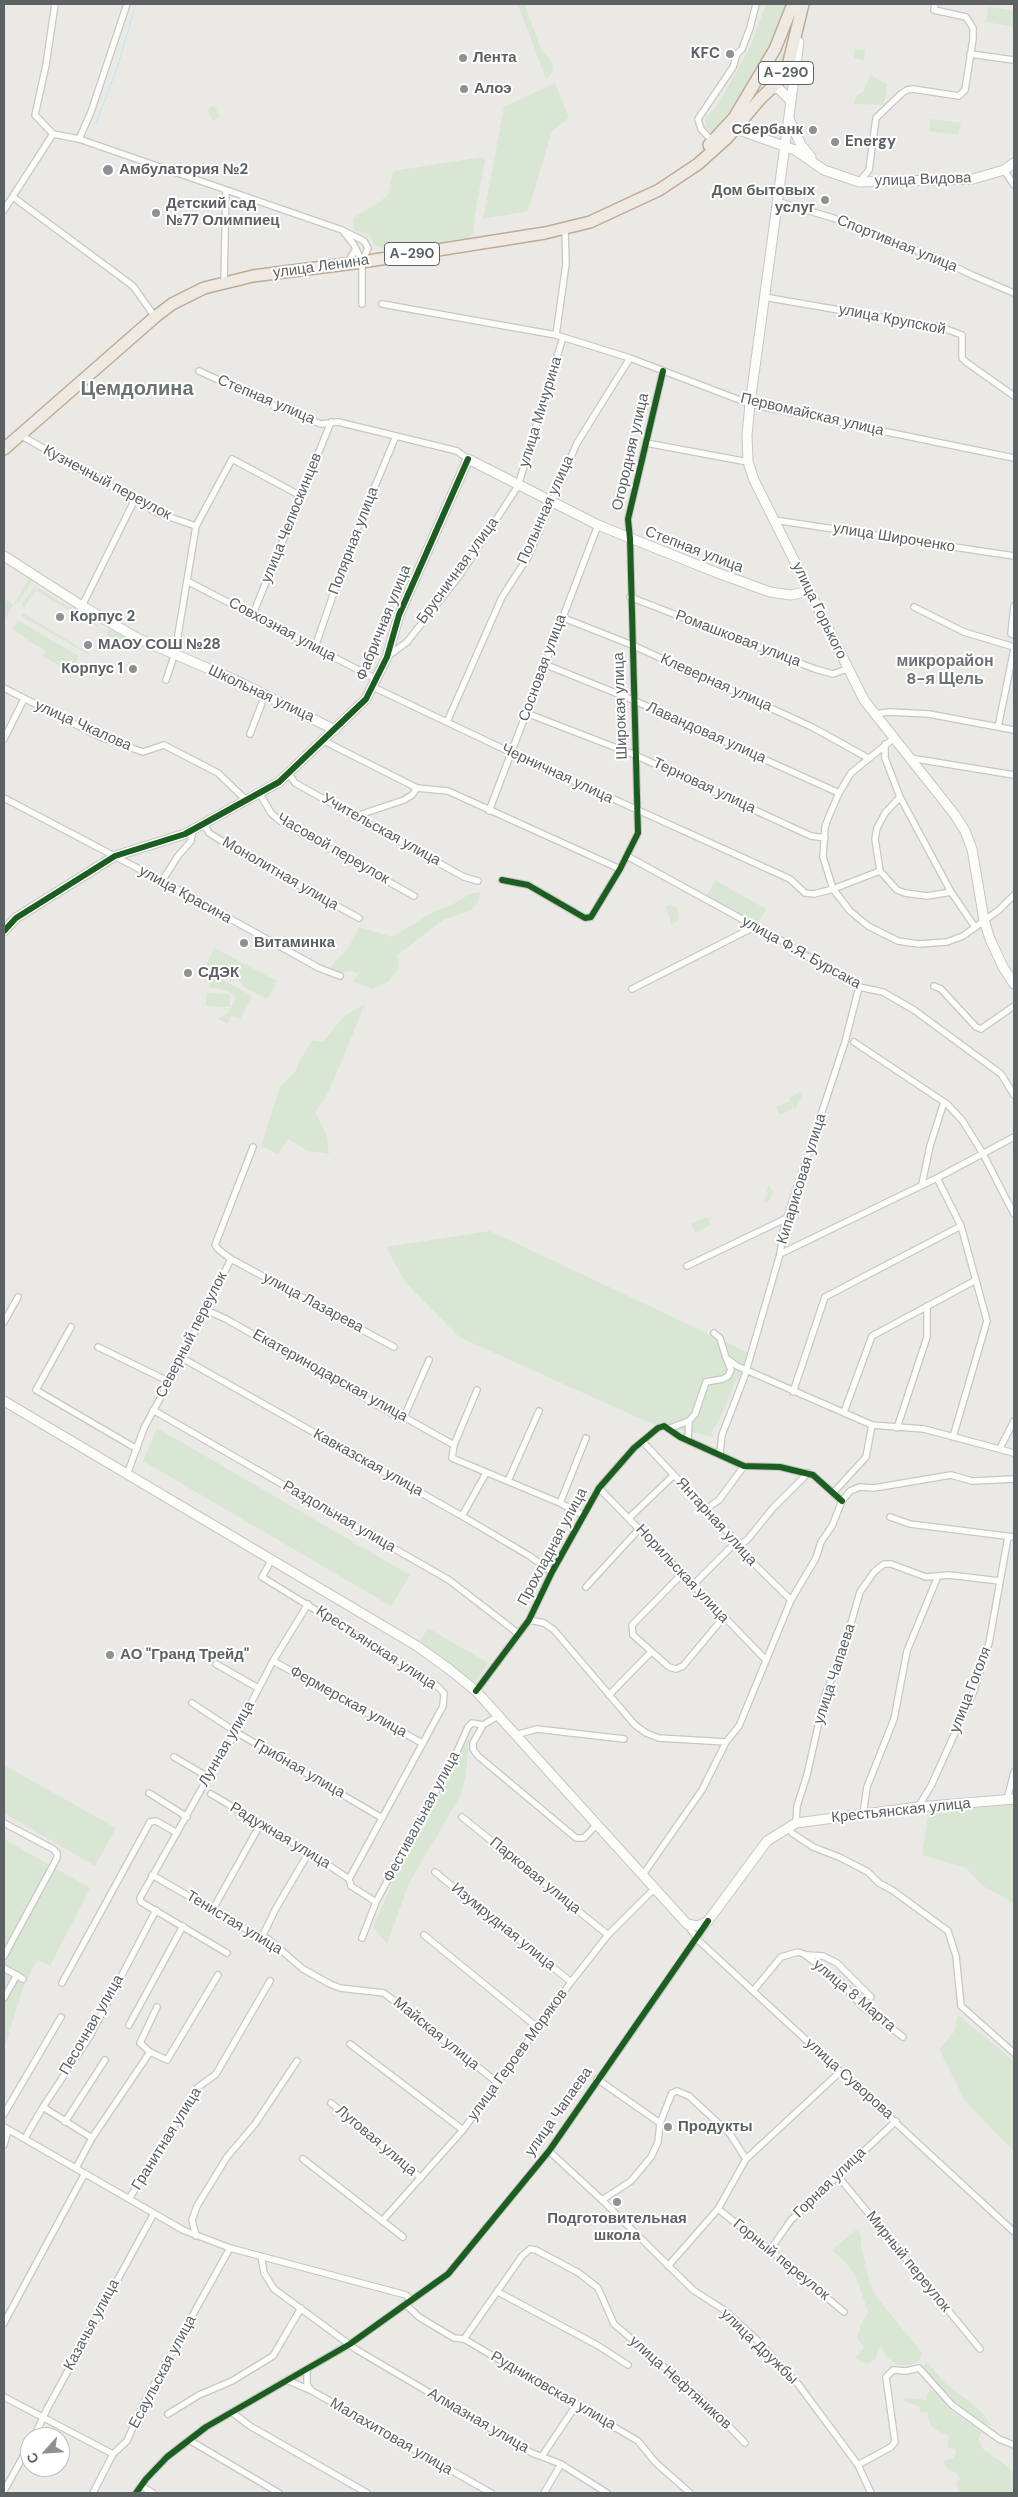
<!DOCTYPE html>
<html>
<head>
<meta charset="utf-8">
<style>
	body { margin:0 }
	#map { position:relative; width:1018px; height:2497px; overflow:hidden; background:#ebe9e6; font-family:"DM Sans",sans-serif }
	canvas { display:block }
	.frame { position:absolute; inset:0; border:5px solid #5c6163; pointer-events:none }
	.north { position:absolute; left:20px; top:2427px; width:50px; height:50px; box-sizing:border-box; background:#fff; border:1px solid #bec0c1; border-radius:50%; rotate:244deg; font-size:14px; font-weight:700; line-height:20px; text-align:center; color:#5c6163 }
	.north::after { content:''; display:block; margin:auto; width:18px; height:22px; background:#8e9191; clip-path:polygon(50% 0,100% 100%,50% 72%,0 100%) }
</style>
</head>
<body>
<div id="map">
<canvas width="1018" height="2497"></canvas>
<div class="frame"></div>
<div class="north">С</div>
</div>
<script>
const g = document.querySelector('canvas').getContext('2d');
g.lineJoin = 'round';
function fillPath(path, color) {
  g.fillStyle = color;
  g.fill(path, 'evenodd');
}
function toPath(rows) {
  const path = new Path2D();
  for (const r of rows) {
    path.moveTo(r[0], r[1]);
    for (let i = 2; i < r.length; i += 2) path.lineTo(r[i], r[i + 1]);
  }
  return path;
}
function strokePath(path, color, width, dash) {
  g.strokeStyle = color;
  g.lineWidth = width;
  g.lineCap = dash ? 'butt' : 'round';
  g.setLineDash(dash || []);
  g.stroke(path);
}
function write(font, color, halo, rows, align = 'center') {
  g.font = font + ' "DM Sans",sans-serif';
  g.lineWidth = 4;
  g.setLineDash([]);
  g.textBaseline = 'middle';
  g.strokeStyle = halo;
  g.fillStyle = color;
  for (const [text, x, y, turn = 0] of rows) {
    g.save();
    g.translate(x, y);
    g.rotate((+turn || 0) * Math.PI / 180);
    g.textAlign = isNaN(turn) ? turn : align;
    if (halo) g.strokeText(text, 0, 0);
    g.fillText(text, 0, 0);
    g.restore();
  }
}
const green = toPath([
	[512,4,524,4,542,51,553,63,552,72,546,79,518,5],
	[766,4,789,4,764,57,729,117,712,133,705,127,705,119,718,104,751,45],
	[988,7,1014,11,1014,27,986,22],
	[854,49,865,50,864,61,854,57],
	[785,50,788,50,785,69,773,80,771,73],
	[870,75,887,84,884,105,853,104,857,95,863,92],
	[555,83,569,118,552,131,528,211,483,219,504,107],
	[214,105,220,117,213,121,207,109],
	[931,119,961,123,958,135,929,131],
	[483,157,485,160,475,214,474,232,468,238,383,249,375,245,369,235,354,230,353,218,378,203,388,195,393,171],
	[29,579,32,581,18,603,14,604],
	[35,586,37,587,24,608,21,605],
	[38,588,98,625,97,627,40,593,37,590],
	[4,599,13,605,4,621],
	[23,613,89,653,89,655,21,616],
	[18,620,33,629,27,639,12,629],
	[110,628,137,643,144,648,135,652,106,635],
	[33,629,79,656,70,672,43,656,46,651,27,640],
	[715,880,766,909,758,924,707,895],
	[480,892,478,902,471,910,443,920,396,956,399,959,398,969,389,981,373,989,353,982,358,974,351,971,339,973,330,967,349,947,359,927,392,937,433,912,450,906,470,894],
	[670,904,677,908,679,919,672,925,666,907],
	[214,948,277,981,269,997,265,998,242,986,243,983,234,979,233,981,206,965],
	[215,975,250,995,251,998,240,1019,232,1016,228,1024,217,1018,225,1015,231,1010,218,1008,230,1009,236,998,228,991,208,987],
	[206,993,230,994,230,1007,206,1006],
	[365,1004,338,1070,325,1098,315,1112,326,1134,329,1154,308,1151,288,1139,278,1154,261,1146,280,1087,296,1071,300,1060,313,1040,323,1042,344,1016],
	[800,1092,802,1096,795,1110,789,1098],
	[790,1101,793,1108,780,1115,776,1107],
	[769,1184,773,1192,770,1200,764,1203],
	[707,1217,711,1225,695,1233,691,1224],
	[490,1231,747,1352,746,1363,742,1375,735,1382,722,1415,711,1433,713,1437,650,1423,459,1337,405,1282,386,1247],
	[157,1428,410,1575,391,1606,143,1461],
	[428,1628,488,1663,475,1683,419,1643],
	[469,1737,466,1774,461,1795,409,1883,387,1944,373,1927,393,1882],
	[4,1765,116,1828,95,1866,4,1813],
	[1014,1802,1014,1903,983,1886,966,1868,922,1855,929,1811],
	[4,1839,90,1888,50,1966,38,1960,25,1982,4,2049],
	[958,2015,1014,2061,1014,2151,965,2101,939,2049,954,2032],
	[856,2230,861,2234,861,2244,869,2281,875,2295,922,2353,920,2360,911,2365,897,2365,888,2358,881,2347,878,2350,876,2359,867,2364,856,2358,864,2347,857,2338,861,2324,868,2312,857,2279,848,2265,832,2250],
	[927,2362,946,2384,969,2401,983,2414,992,2426,983,2423,962,2408,946,2393,924,2367],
	[931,2390,940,2397,950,2410,982,2432,978,2439,983,2449,1007,2466,1014,2474,1014,2493,960,2493,956,2483,960,2479,957,2473,949,2470,943,2461,953,2458,956,2453,955,2449,947,2447,949,2437,931,2426,927,2412,920,2412,919,2406,905,2402,903,2398,927,2400,927,2395]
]);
const stream = toPath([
	[96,123,116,71,136,4]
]);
const street = toPath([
	[55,4,46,65,35,115,53,134,79,139,342,230,364,241,368,248,362,262],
	[970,54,1014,60],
	[79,139,91,112,127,4],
	[713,142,701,129,698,119,733,67,737,54,742,49,750,28,756,4],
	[1004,170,1014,185],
	[859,182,869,170,876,118,901,94,907,90,913,89,959,96,965,90,973,39,973,28,966,17,934,10,935,4],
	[13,197,133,286,155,317],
	[776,201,833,218,939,259,974,276,1014,293],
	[4,210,53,134],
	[344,232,354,245,362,262,362,304],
	[347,263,356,249],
	[224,282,226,190],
	[764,297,943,328,962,335,962,358,966,362,1014,396],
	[382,304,556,335,630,358,750,404,1014,458],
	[556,335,566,264,565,229],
	[199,371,280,408,321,424,338,422,396,436,457,451,468,459],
	[20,435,158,513,196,526],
	[646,443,748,462],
	[774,520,1014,556],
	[187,581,376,679],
	[630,597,815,669,833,674,847,669],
	[82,606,134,501],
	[1014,606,1011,634,1014,635],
	[914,607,964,632,1014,647],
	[253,614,331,422],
	[561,617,632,645,812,727,868,758],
	[315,647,350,546,396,436],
	[388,656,407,642,460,575,518,486,563,337],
	[544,664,633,700,839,793],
	[166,680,175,653,196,526,232,459,301,496],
	[373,687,512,753,790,879,805,893,814,894,833,889,880,871],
	[4,688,100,737,143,752,164,745,218,773,247,801],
	[526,713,635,755,811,836,825,838],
	[874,714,889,712,929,714,1014,730],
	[447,722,502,597,528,557,577,443,630,358],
	[998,727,1014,649],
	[250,734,265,695],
	[4,739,24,699],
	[893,739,851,773,839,793,829,816,825,827,823,857,833,889,850,911,868,926,898,941,918,944,947,942,963,936,999,910,1014,895],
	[324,741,417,788,448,791,620,869],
	[885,744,885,758,900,797,951,892,975,927],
	[910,758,1014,775],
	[289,774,295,783,464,877,478,881],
	[260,794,271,813,280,821,414,896],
	[900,797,885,813,877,828,875,839,880,871,897,890,905,893,927,896,951,892],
	[4,798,162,881,319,968,340,976],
	[489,811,598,525],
	[356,816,404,800,412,795,417,788],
	[204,824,209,833,244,855,359,918],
	[627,856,782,941,859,987,883,992,914,1010,1001,1074,1014,1095],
	[502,880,528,885,585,918,591,917,620,869,638,833,630,539,628,519,663,371],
	[162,881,178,856,191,841,193,830],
	[934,986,941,989,976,1027,981,1029,1014,1006],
	[632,989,754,927],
	[854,1042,947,1104,962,1120,982,1152,1014,1214],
	[937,1178,961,1226,987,1321,953,1437],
	[922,1184,930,1146,944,1102],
	[780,1254,937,1178,1014,1137],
	[231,1259,394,1347],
	[687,1266,787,1218],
	[206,1310,226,1319,393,1414,404,1417,454,1445],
	[4,1322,18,1297],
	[71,1327,36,1390,137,1449],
	[714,1333,720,1338,726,1358,737,1366,872,1425,924,1429,1014,1453],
	[98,1347,168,1381],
	[182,1358,462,1516,528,1555,552,1572],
	[477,1390,454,1445,452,1458,560,1503,583,1515],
	[793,1392,825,1297,961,1226],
	[153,1410,449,1580,519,1634],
	[844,1412,872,1336,976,1280],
	[404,1417,429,1360],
	[670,1428,689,1421,695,1414,706,1382,723,1379,728,1376,731,1370,727,1360],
	[897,1428,927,1337,927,1306],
	[688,1440,689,1421],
	[643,1442,732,1537,741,1551,791,1600],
	[1000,1448,1014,1421],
	[720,1453,722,1435,744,1378,780,1254,784,1227,845,1042,859,987],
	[128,1472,144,1428,182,1358,231,1259,219,1250,215,1245,253,1147],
	[508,1481,539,1411],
	[599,1488,766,1660],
	[833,1493,866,1457,872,1425],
	[842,1501,850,1491,860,1487,874,1488,951,1475,972,1481,1014,1479],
	[560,1503,586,1438],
	[706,1509,719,1500,744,1466],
	[462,1516,486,1473],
	[630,1517,674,1475],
	[890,1517,910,1524,1014,1537],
	[272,1559,262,1577,434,1683,444,1693,443,1706,349,1879],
	[682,1574,632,1625,633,1635,669,1667,676,1669,683,1666,723,1618],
	[693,1585,734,1544,743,1543,748,1539,773,1508,808,1473],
	[586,1587,640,1528],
	[529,1620,544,1623,554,1630,635,1725,646,1733,659,1738,726,1742],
	[273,1661,422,1743],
	[216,1664,258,1688],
	[476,1691,529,1620,552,1572,599,1488,634,1448,658,1428,664,1426,680,1437,744,1466,780,1467,813,1475,842,1501],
	[609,1695,651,1652],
	[192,1703,236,1732,382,1818],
	[483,1725,473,1743,473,1749,478,1756,576,1838,584,1838,596,1825],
	[515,1735,537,1729,624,1739],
	[174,1757,208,1777],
	[149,1793,187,1817],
	[211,1794,309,1852,349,1879],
	[1007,1800,1014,1772],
	[918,1807,931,1786,973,1693,989,1643,1008,1537],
	[863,1814,867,1787,894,1719,907,1651,938,1576],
	[462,1817,608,1935],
	[4,1823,53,1849,57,1853,57,1858,4,1956],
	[796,1823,797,1806,807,1775,825,1695,843,1651,860,1592,874,1572,884,1564,891,1564,926,1577,949,1575,1000,1581],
	[789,1826,792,1833,813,1847,839,1857,868,1872,879,1883,892,1890,948,1931,956,1956,961,2006,1014,2053],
	[435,1872,571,1982],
	[152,1875,251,1932,268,1939,303,1969,330,1984,340,1988,384,1993,498,2083],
	[642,1876,702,1790,726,1742,739,1726,791,1600,816,1558,821,1542,832,1526,842,1501],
	[349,1879,351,1886,376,1902],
	[213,1909,261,1823],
	[687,1924,697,1939,753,1991,1014,2232],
	[424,1935,538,2028],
	[262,1937,275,1910,309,1852],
	[362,1938,376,1902,455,1756,468,1727,472,1723,483,1725,498,1716],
	[227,1953,141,1902,140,1898,202,1788,236,1732,273,1661,308,1604],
	[807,1955,823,1956,837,1963,871,1997],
	[4,1968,23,1979],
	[62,1983,150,1822,156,1821,177,1833],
	[753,1991,781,1957,798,1952,804,1954,841,1982,862,2006,903,2037],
	[4,1998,17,1975],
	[157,2007,140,2043,150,2052,167,2060,218,1975],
	[129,2025,183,1926],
	[350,2044,463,2130],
	[597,2079,660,2123],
	[331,2103,421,2178],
	[43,2107,92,2138,76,2168],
	[4,2114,61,2017],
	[65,2122,105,2060],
	[4,2127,183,2230,230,2248,406,2295,411,2300],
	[25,2138,43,2107,90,2036,156,1910],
	[92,2138,150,2052],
	[4,2145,8,2130],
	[549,2151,602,2200,693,2290,724,2310,756,2339,798,2384,858,2465,871,2493],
	[303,2159,403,2237],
	[837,2175,980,2349],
	[129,2199,197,2088,216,2074,270,1981],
	[602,2200,631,2181,651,2157,658,2142,660,2123,672,2093,677,2091,689,2096,730,2134,746,2159],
	[718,2209,770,2250,844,2312],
	[382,2221,463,2130,571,1982,608,1935,653,1890],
	[196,2236,192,2220,197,2206,227,2157,255,2124,297,2061],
	[770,2250,791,2220,896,2121],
	[261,2256,264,2273,274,2289,357,2350,532,2453,561,2464,607,2493],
	[668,2266,718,2209,746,2159,841,2071],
	[498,2292,597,2345,628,2365],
	[405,2304,419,2317,454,2338,464,2339,638,2441,656,2463,690,2493],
	[4,2323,85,2173],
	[464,2339,522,2256,530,2249,536,2250,579,2273,598,2288,614,2324,704,2401,745,2443],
	[307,2369,307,2385,312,2391,491,2493],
	[289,2381,310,2390],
	[4,2397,113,2454],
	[233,2413,250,2426,367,2493],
	[168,2414,199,2395,232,2381,273,2356,301,2308],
	[34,2437,47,2409,153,2215],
	[189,2440,279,2493],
	[542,2456,577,2404],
	[858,2465,891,2447,895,2442,886,2377,893,2370,906,2371,919,2368,952,2405,999,2439,1014,2445],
	[141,2486,153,2493],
	[4,2491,30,2444],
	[93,2493,113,2454,127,2441,142,2406,230,2248],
	[136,2493,146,2479,167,2457,206,2427,350,2344,448,2274,549,2151,707,1923],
	[544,2493,561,2464]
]);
const secondary = toPath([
	[799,42,750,404,747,435,748,462,754,480,864,700,955,815,965,831,972,849,984,920,990,939,1003,967,1014,984],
	[770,89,778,88,790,100],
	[789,119,801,145,811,157],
	[736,121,742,131,795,150,824,170,859,182,973,179,1004,170,1014,163],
	[4,556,82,606,137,638,235,680,335,730],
	[4,931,16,918,115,856,185,834,279,782,366,699,387,657,399,615,468,459,598,525,715,572,770,592,791,595,809,591],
	[4,1401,417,1646,449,1669,476,1691,687,1924,698,1926,708,1921,767,1841,796,1823,918,1807,1014,1799]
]);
const highway = toPath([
	[709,145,734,118,775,49,793,4],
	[4,449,155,317,172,304,204,288,253,276,362,262,545,233,590,222,659,190,698,164,727,138,760,99,786,74,803,4]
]);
const cycleway = toPath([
	[502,880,528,885,585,918,591,917,620,869,638,833,630,539,628,519,663,371],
	[4,931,16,918,115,856,185,834,279,782,366,699,387,657,399,615,468,459],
	[476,1691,529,1620,552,1572,599,1488,634,1448,658,1428,664,1426,680,1437,744,1466,780,1467,813,1475,842,1501],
	[136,2493,146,2479,167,2457,206,2427,350,2344,448,2274,549,2151,708,1921]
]);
const markers = [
	[730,54,5,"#8e9191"],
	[463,58,5,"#8e9191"],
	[464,89,5,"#8e9191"],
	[813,130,5,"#8e9191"],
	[835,142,5,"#8e9191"],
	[108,170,6,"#8e9191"],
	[825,200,5,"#8e9191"],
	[156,213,5,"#8e9191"],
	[60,617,5,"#8e9191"],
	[88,645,5,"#8e9191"],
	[133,669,5,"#8e9191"],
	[244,943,5,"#8e9191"],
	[188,973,5,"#8e9191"],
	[110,1655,5,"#8e9191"],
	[668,2127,5,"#8e9191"],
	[617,2202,5,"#8e9191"]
];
const shields = [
	[786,73,55],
	[412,254,55]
];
const shieldNames = [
	["А-290",786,73],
	["А-290",412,254]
];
const poiNames = [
	["KFC",720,54,"right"],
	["Лента",473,58],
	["Алоэ",474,89],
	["Сбербанк",803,130,"right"],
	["Energy",845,142],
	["Амбулатория №2",119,170],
	["Дом бытовых",815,191,"right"],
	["услуг",815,208,"right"],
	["Детский сад",166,204],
	["№77 Олимпиец",166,221],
	["Корпус 2",70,617],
	["МАОУ СОШ №28",98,645],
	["Корпус 1",123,669,"right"],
	["Витаминка",254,943],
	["СДЭК",198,973],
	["АО \"Гранд Трейд\"",120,1655],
	["Продукты",678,2127],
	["Подготовительная",617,2219,"center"],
	["школа",617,2236,"center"]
];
const streetNames = [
	["улица Видова",923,180,-2],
	["Спортивная улица",897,244,22],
	["улица Ленина",321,267,-8],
	["улица Крупской",892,320,11],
	["Степная улица",266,400,23],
	["улица Мичурина",541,412,-73],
	["Первомайская улица",812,415,13],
	["Огородняя улица",631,452,-77],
	["Кузнечный переулок",107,483,28],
	["Полынная улица",546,510,-66],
	["улица Челюскинцев",292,518,-68],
	["улица Широченко",894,538,9],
	["Полярная улица",354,541,-69],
	["Степная улица",694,550,21],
	["Брусничная улица",458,571,-54],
	["улица Горького",819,611,64],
	["Фабричная улица",384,623,-68],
	["Совхозная улица",282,630,28],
	["Ромашковая улица",738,639,21],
	["Сосновая улица",543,668,-70],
	["Клеверная улица",716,683,24],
	["Школьная улица",261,694,25],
	["Широкая улица",621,706,-92],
	["улица Чкалова",83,726,24],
	["Лавандовая улица",706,733,24],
	["Черничная улица",557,774,25],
	["Терновая улица",704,786,25],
	["Учительская улица",381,830,29],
	["Часовой переулок",333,849,30],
	["Монолитная улица",280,874,30],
	["улица Красина",185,895,29],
	["улица Ф.Я. Бурсака",801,953,29],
	["Кипарисовая улица",802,1179,-73],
	["улица Лазарева",313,1303,28],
	["Северный переулок",192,1335,-63],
	["Екатеринодарская улица",330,1376,29],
	["Кавказская улица",368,1463,29],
	["Раздольная улица",339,1517,30],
	["Янтарная улица",716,1522,48],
	["Прохладная улица",553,1547,-62],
	["Норильская улица",682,1574,47],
	["Крестьянская улица",376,1648,33],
	["улица Чапаева",835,1674,-72],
	["улица Гоголя",971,1690,-69],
	["Фермерская улица",348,1702,29],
	["Лунная улица",227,1744,-60],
	["Грибная улица",299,1769,30],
	["Крестьянская улица",901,1811,-6],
	["Фестивальная улица",422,1817,-62],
	["Радужная улица",280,1836,31],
	["Парковая улица",535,1876,39],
	["Тенистая улица",234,1923,31],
	["Изумрудная улица",503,1927,39],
	["улица 8 Марта",854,1996,40],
	["Песочная улица",92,2025,-60],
	["Майская улица",436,2034,39],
	["улица Героев Моряков",518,2055,-54],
	["улица Суворова",849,2079,42],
	["улица Чапаева",559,2112,-55],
	["Гранитная улица",167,2139,-58],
	["Луговая улица",376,2141,40],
	["Горная улица",830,2183,-44],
	["Горный переулок",781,2260,39],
	["Мирный переулок",908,2262,51],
	["Казачья улица",92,2325,-62],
	["улица Дружбы",759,2347,44],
	["Есаульская улица",163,2372,-62],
	["улица Нефтяников",680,2383,42],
	["Рудниковская улица",553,2391,30],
	["Алмазная улица",478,2421,30],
	["Малахитовая улица",391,2437,30]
];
const neighbourhoodNames = [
	["микрорайон",945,662],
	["8-я Щель",945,680]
];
const districtNames = [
	["Цемдолина",137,390]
];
fillPath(green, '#d8e6d3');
strokePath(stream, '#bee6f3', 1);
strokePath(street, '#c7c7c6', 8);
strokePath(secondary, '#c7c7c6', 11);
strokePath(highway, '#c0ab96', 14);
strokePath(street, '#fcfcfb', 5.5);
strokePath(secondary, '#fcfcfb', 9);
strokePath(highway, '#eee9e2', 11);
strokePath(cycleway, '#1b5e20', 6);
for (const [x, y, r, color] of markers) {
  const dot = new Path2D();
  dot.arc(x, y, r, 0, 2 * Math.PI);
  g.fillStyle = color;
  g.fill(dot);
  strokePath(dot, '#fff', 2);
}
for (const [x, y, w] of shields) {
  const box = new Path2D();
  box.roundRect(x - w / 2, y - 11.5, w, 23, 4);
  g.fillStyle = '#fff';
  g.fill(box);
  strokePath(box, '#5c6163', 1);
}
write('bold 14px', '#5c6163', null, shieldNames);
write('bold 15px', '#5c6163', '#fff', poiNames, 'left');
write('15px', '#5c6163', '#fff', streetNames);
write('bold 16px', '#6d7375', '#fff', neighbourhoodNames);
write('bold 20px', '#6d7375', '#fff', districtNames);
</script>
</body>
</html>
